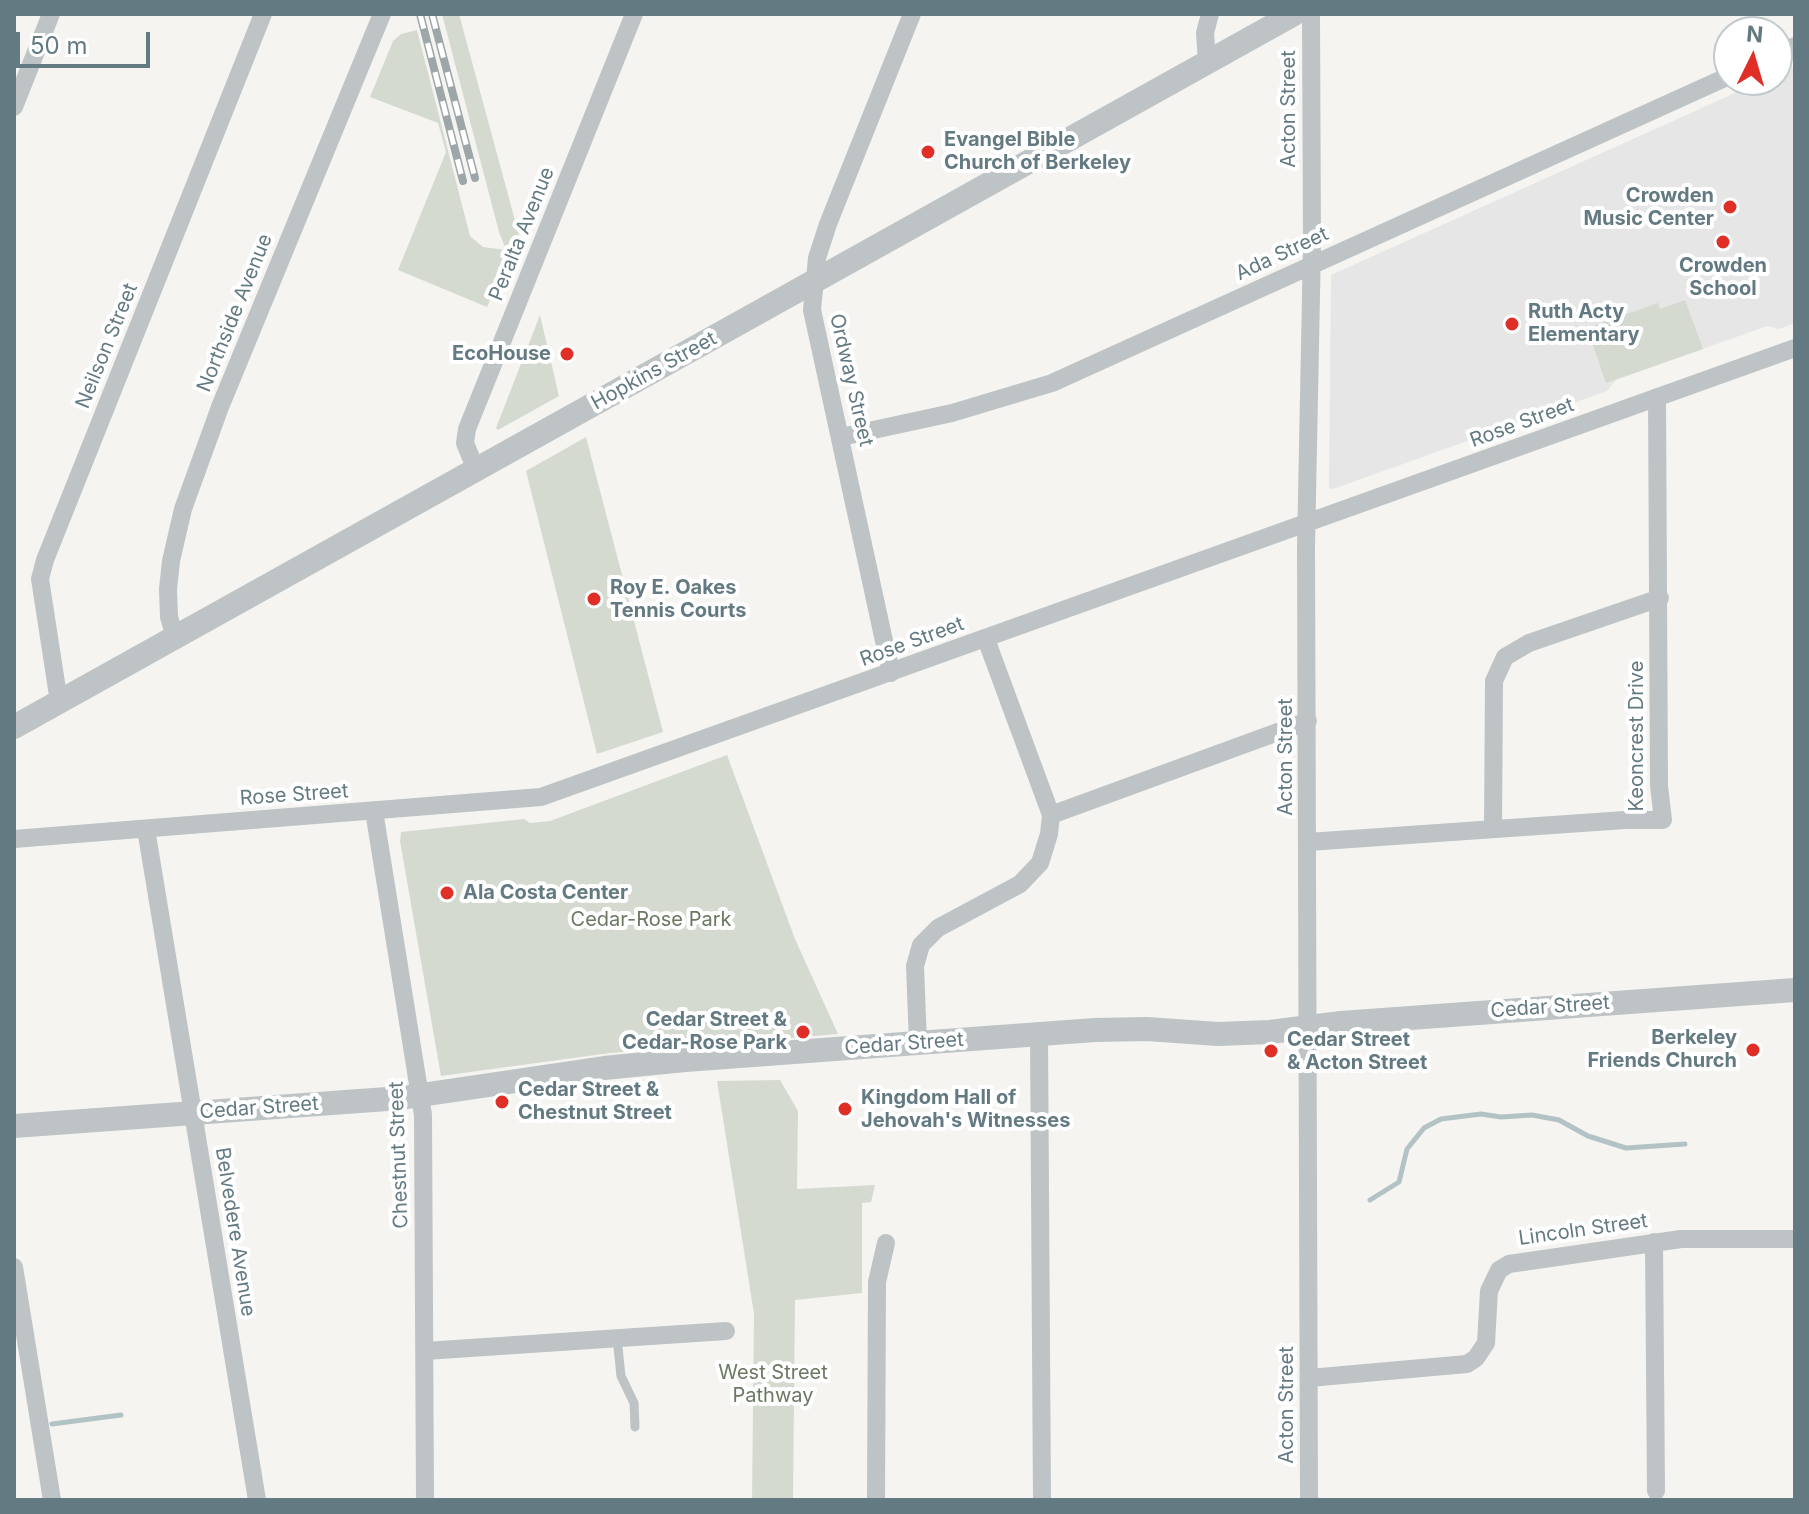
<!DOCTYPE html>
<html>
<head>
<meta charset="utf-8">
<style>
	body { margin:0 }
	#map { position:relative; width:1809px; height:1514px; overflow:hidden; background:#f5f4f1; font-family:Inter,sans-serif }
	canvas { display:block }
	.frame { position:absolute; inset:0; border:16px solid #647a82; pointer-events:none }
	.north { position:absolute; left:1713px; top:16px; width:80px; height:80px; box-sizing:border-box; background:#fff; border:2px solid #c1cacd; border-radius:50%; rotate:5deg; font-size:22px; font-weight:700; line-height:32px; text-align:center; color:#647a82 }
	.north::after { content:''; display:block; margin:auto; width:28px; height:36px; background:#e02f26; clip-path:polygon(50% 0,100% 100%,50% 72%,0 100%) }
	.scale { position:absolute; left:16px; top:32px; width:134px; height:36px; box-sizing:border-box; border:4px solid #647a82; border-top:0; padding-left:10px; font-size:24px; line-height:28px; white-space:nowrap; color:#647a82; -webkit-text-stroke:6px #fff; paint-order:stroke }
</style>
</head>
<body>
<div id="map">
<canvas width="1809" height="1514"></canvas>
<div class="frame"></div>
<div class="north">N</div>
<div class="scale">50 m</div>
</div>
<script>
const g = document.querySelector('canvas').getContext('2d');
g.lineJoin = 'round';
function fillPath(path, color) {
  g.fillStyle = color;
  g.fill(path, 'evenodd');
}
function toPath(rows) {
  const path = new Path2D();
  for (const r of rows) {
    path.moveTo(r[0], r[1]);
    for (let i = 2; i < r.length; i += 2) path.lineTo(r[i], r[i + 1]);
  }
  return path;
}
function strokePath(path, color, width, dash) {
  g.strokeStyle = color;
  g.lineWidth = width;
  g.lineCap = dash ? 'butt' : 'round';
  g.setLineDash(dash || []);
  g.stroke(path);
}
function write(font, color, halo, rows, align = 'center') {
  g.font = font + ' Inter,sans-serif';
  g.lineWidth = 8;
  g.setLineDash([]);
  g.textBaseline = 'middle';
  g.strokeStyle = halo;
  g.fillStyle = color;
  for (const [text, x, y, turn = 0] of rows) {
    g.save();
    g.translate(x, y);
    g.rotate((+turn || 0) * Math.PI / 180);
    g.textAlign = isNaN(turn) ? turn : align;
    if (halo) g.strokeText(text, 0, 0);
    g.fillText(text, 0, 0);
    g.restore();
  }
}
const built = toPath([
	[1795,66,1795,323,1779,329,1767,326,1616,380,1607,391,1333,489,1329,488,1331,275,1764,80,1777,80,1777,74]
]);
const green = toPath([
	[442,14,459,14,519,235,487,307,398,270,446,152,438,123,370,97,393,41,401,34,417,30,470,236,483,247,506,250,499,232],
	[1685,300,1703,349,1606,383,1587,328,1658,303,1660,309],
	[540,315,559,396,498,430,496,428],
	[586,437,663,732,597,754,526,471],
	[727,755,795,939,838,1034,610,1053,441,1076,400,841,401,832,524,819,530,823,550,821],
	[780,1080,798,1111,797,1189,875,1185,871,1202,862,1203,862,1293,795,1300,793,1500,752,1500,754,1314,717,1081]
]);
const stream = toPath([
	[1370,1200,1399,1182,1407,1149,1424,1128,1441,1119,1481,1114,1501,1117,1532,1115,1559,1120,1588,1136,1626,1148,1685,1144],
	[52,1424,121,1415]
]);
const service = toPath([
	[617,1338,621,1376,634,1403,635,1427]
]);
const minor = toPath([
	[1777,54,1795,46],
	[1207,62,1205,33,1210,14],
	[14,107,51,14],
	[841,437,952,413,1052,383,1729,76],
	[476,470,465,443,467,429,634,14],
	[175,637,169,617,168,589,171,561,183,509,220,407,382,14],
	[891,673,812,310,817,258,828,224,912,14],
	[59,702,40,579,45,560,263,14],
	[374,811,423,1115,425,1500],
	[1051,815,1308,721],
	[146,829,257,1500],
	[1493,829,1494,681,1505,657,1529,643,1660,598],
	[14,839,541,797,1795,348],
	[1308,842,1625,820,1663,820,1659,786,1657,397],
	[1039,1034,1042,1500],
	[918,1043,915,966,921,945,938,928,1020,884,1040,863,1049,834,1051,815,986,639],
	[1654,1242,1656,1491],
	[14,1267,52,1500],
	[425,1351,726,1331],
	[1309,1378,1467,1364,1476,1358,1486,1343,1489,1291,1499,1270,1509,1264,1681,1239,1795,1239],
	[876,1500,877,1282,886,1243],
	[1309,1500,1306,547,1312,245,1311,14]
]);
const tertiary = toPath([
	[14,727,1294,14],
	[14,1126,401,1098,604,1068,685,1060,1095,1030,1147,1029,1218,1034,1270,1032,1341,1023,1795,990]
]);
const rail = toPath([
	[420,14,463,181],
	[432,14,475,178]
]);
const markers = [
	[928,152,8,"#e02f26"],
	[1730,207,8,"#e02f26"],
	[1723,242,8,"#e02f26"],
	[1512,324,8,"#e02f26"],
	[567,354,8,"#e02f26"],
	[594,599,8,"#e02f26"],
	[447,893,8,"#e02f26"],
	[803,1032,8,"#e02f26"],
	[1753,1050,8,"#e02f26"],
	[1271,1051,8,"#e02f26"],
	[502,1102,8,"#e02f26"],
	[845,1109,8,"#e02f26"]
];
const streetNames = [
	["Acton Street",1289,109,-90],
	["Peralta Avenue",522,234,-68],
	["Ada Street",1282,254,-25],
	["Northside Avenue",235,313,-68],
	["Neilson Street",107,346,-68],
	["Hopkins Street",654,371,-29],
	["Ordway Street",851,380,77],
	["Rose Street",1522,423,-20],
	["Rose Street",912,642,-20],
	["Keoncrest Drive",1637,736,-90],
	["Acton Street",1286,757,-90],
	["Rose Street",294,795,-4],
	["Cedar Street",1550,1007,-4],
	["Cedar Street",904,1044,-4],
	["Cedar Street",259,1108,-4],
	["Chestnut Street",399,1155,-92],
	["Lincoln Street",1583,1230,-8],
	["Belvedere Avenue",235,1232,81],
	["Acton Street",1287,1405,-90]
];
const poiNames = [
	["Evangel Bible",944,140],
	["Church of Berkeley",944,163],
	["Crowden",1714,196,"right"],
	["Music Center",1714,219,"right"],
	["Crowden",1723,266,"center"],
	["School",1723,289,"center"],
	["Ruth Acty",1528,312],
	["Elementary",1528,335],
	["EcoHouse",551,354,"right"],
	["Roy E. Oakes",610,588],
	["Tennis Courts",610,611],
	["Ala Costa Center",463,893],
	["Cedar Street &",787,1020,"right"],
	["Cedar-Rose Park",787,1043,"right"],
	["Berkeley",1737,1038,"right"],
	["Friends Church",1737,1061,"right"],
	["Cedar Street",1287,1040],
	["& Acton Street",1287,1063],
	["Cedar Street &",518,1090],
	["Chestnut Street",518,1113],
	["Kingdom Hall of",861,1098],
	["Jehovah's Witnesses",861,1121]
];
const parkNames = [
	["Cedar-Rose Park",651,920],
	["West Street",773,1373],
	["Pathway",773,1396]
];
fillPath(built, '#e5e6e5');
fillPath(green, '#d5dad0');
strokePath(stream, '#b3c3c5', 5);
strokePath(service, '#bec3c5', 9);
strokePath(minor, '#bec3c5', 18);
strokePath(tertiary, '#bec3c5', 24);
strokePath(rail, '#9da6a9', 8);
strokePath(rail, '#fff', 5, [15]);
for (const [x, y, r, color] of markers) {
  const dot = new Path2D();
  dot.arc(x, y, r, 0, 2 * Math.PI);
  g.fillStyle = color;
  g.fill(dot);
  strokePath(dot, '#fff', 3);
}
write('20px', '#647a82', '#fff', streetNames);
write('bold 20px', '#647a82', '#fff', poiNames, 'left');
write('20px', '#6b7963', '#fff', parkNames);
</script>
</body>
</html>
